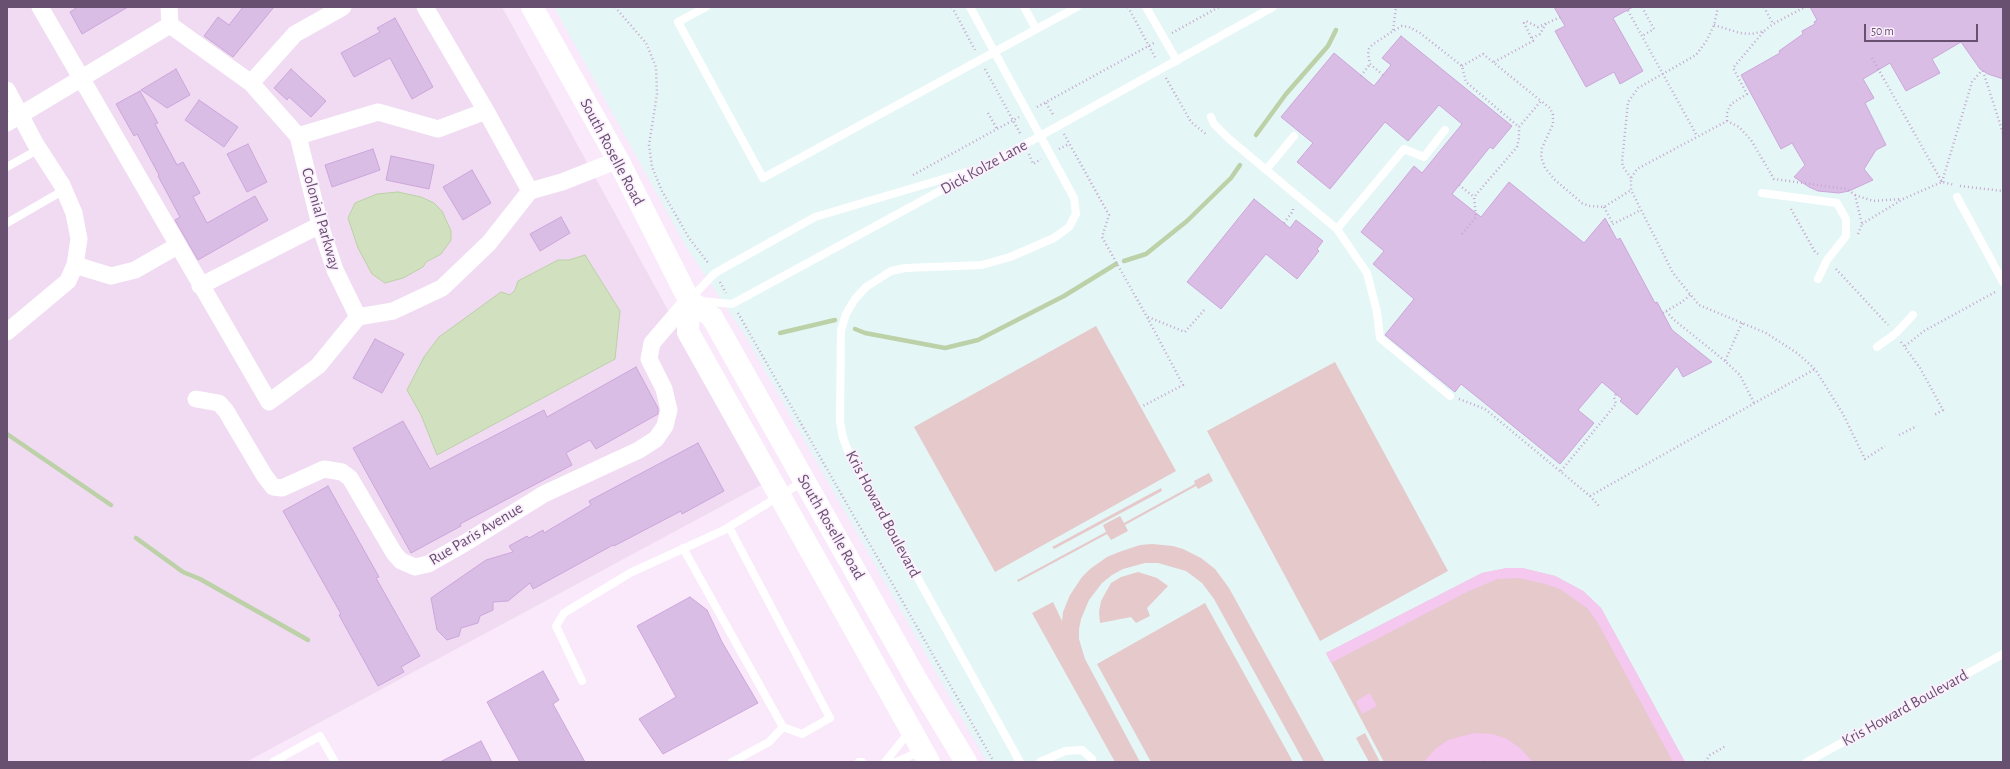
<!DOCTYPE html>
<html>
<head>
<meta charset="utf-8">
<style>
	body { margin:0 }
	#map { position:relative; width:2010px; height:769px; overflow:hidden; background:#f9e9fa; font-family:"Alegreya Sans",sans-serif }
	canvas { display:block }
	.frame { position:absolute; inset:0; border:8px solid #675070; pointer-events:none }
	.scale { position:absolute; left:1864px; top:24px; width:114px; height:18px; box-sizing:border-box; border:2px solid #675070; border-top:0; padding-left:5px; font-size:12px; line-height:14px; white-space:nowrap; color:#675070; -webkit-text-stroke:3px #fceffd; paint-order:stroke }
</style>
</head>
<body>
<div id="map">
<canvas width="2010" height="769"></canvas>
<div class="frame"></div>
<div class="scale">50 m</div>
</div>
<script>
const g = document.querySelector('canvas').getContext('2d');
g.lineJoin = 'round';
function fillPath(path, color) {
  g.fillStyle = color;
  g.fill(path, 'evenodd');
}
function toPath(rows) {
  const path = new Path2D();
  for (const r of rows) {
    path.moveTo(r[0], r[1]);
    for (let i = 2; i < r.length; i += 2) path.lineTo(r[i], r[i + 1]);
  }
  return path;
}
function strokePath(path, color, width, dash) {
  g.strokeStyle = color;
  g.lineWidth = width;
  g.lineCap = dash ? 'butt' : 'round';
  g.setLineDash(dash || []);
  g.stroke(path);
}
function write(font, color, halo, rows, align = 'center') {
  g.font = font + ' "Alegreya Sans",sans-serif';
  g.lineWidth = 3.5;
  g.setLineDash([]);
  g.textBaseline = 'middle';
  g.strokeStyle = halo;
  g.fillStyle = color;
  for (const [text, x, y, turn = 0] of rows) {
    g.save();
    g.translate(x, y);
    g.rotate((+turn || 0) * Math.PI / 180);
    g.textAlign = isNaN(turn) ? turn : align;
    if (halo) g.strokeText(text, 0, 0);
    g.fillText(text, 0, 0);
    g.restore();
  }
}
const residential = toPath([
	[7,7,502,7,763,484,246,762,7,762]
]);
const education = toPath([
	[554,7,2003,7,2003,762,987,762,745,335,687,248]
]);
const green = toPath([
	[1096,326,1176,471,995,572,914,427],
	[1335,362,1448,571,1320,641,1207,431],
	[1209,473,1213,481,1198,489,1196,486,1125,525,1128,531,1111,540,1107,534,1018,582,1017,580,1106,532,1103,525,1120,516,1124,523,1195,484,1194,481],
	[1161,488,1162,491,1054,549,1052,547],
	[1152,544,1173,546,1183,549,1201,558,1215,569,1229,588,1325,762,1304,762,1214,599,1202,583,1186,571,1158,563,1145,563,1123,569,1112,575,1102,583,1089,600,1081,619,1079,629,1079,639,1085,659,1140,762,1115,762,1032,613,1053,602,1062,621,1063,612,1070,595,1082,577,1090,569,1107,557,1119,552,1140,545],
	[1507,568,1522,568,1555,576,1583,591,1601,608,1685,762,1384,762,1326,653,1482,573],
	[1138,572,1157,578,1168,586,1147,608,1150,616,1136,623,1131,617,1100,623,1099,612,1101,601,1111,583,1121,577],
	[1205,603,1293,762,1151,762,1097,664],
	[1365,733,1380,762,1369,762,1356,738]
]);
const sand = toPath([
	[1507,568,1522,568,1555,576,1583,591,1601,608,1685,762,1673,762,1599,625,1588,609,1560,589,1545,584,1518,578,1498,579,1469,591,1331,663,1326,653,1482,573],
	[1370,693,1377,706,1362,714,1356,701],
	[1474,733,1493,734,1507,739,1520,748,1533,762,1487,762,1485,760,1481,762,1424,762,1435,749,1448,740]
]);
const water = toPath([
	[398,192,421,197,434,203,442,211,451,231,451,240,441,254,426,262,423,267,403,278,385,283,372,274,358,248,348,218,355,203,377,194,398,192],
	[585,255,620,311,615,359,437,455,421,415,407,390,424,357,439,337,501,292,510,295,515,290,518,281,558,260,569,260,585,255]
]);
const stream = toPath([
	[1256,135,1286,94,1328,46,1336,30],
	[1124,261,1146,254,1187,221,1231,178,1240,165],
	[855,329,865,333,945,348,978,340,1064,296,1116,264],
	[780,333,835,320],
	[7,434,111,505],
	[136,538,183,572,200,579,308,640]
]);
const building = toPath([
	[78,7,128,7,82,34,70,12,78,7],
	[243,7,274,7,233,57,204,36,218,17,229,25,243,7],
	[1554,7,1633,7,1613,18,1643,71,1620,84,1614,72,1586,87,1555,31,1565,26,1554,7],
	[1810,7,2003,7,2003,79,1988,74,1980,69,1961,42,1932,59,1940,73,1906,91,1890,63,1863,79,1874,98,1865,103,1886,145,1876,150,1864,169,1873,180,1849,191,1839,193,1818,191,1809,187,1794,177,1805,165,1792,143,1781,149,1741,75,1780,53,1779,51,1803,34,1802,31,1815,24,1814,22,1817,20,1810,7],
	[395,18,433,87,412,99,390,58,354,77,341,53,380,32,377,28,395,18],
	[1401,36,1512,126,1493,149,1490,147,1452,194,1481,217,1509,182,1584,243,1605,218,1617,240,1620,238,1655,303,1657,302,1672,330,1712,362,1683,377,1677,366,1637,415,1620,401,1622,399,1602,382,1578,410,1594,423,1560,464,1461,384,1455,392,1385,335,1414,299,1373,264,1384,251,1361,232,1414,166,1422,173,1462,124,1439,105,1408,141,1385,122,1330,189,1297,162,1313,143,1281,117,1334,53,1374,86,1391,65,1382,58,1401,36],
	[176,69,190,95,167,108,141,90,176,69],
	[291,69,326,101,311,117,289,97,287,100,274,88,291,69],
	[140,91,158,123,155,124,177,165,183,162,200,193,193,197,207,223,255,196,268,220,198,260,175,220,180,217,158,176,159,175,137,134,134,136,116,104,140,91],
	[199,100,238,127,224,147,185,120,199,100],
	[248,144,267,182,247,192,227,154,248,144],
	[373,149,380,170,332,187,325,165,373,149],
	[391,156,434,165,429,189,386,180,391,156],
	[472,170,491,203,463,220,443,187,472,170],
	[1254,199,1290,228,1296,220,1323,241,1317,249,1319,251,1297,279,1266,254,1221,309,1187,282,1254,199],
	[561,217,570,233,540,251,530,234,561,217],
	[375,339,404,354,382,393,353,378,375,339],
	[636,367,658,408,658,414,596,449,590,440,566,453,572,465,460,524,461,526,411,553,353,448,403,421,430,469,544,410,547,417,636,367],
	[698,443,724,491,682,514,681,511,614,546,613,545,533,589,530,583,508,601,493,602,493,610,480,616,478,623,461,628,459,636,447,640,437,630,431,598,486,560,513,552,509,546,527,536,529,538,543,530,544,533,591,505,589,501,698,443],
	[328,486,379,577,376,578,420,656,401,667,404,672,378,686,339,615,341,614,283,511,328,486],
	[690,597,707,610,722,642,758,703,663,754,639,719,676,697,637,626,690,597],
	[543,671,559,700,553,704,585,762,520,762,487,702,543,671],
	[481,741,492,762,440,762,481,741]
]);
const path = toPath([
	[615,7,646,43,656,67,657,94,649,145,652,167,662,191,689,238,709,264],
	[952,7,975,50],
	[1128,7,1156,59],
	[1626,7,1697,136],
	[1642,7,1654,29,1642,36],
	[1764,7,1773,24],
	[1714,25,1740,33,1752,34,1764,31,1773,24,1805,7],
	[1393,30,1396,7],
	[1172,33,1219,7],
	[1532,38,1540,34,1546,23],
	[1872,58,1942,182],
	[1494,62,1533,41,1524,23,1526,21,1538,27,1563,16],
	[1462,66,1483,54,1541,101],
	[985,69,1021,135],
	[1983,71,2003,133],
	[1383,75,1370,64,1368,54,1369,49,1372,45,1393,31,1402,26,1409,27,1420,33,1462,66,1466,82,1519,127,1541,101,1550,108,1553,115,1553,124,1542,148,1541,157,1545,168,1555,180,1582,203,1589,206,1604,207,1631,190],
	[1361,76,1370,64],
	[1166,78,1191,122,1207,135],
	[1046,103,1054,116],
	[1037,107,1154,43],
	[988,113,997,129],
	[1727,121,1727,113,1731,104,1747,94,1733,68,1764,31],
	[1064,134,1109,215,1102,237,1147,317,1183,385,1141,407],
	[1059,149,1069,144],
	[1029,154,1033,164,1041,159],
	[913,175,1019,117],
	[1631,178,1623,167,1622,162,1628,102,1638,88,1696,55,1707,40,1714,25,1718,7],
	[1942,182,1972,82,1982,70],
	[1459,185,1474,197],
	[1960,186,2003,191],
	[1855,195,1873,201,1901,199],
	[1604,207,1613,224],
	[1791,209,1815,252,1818,254],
	[1284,223,1293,211,1293,207],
	[1862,224,1903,199,1942,182,1955,185],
	[1609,226,1641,210],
	[1462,234,1476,217,1474,197,1517,147,1519,138,1519,127],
	[1858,234,1862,224,1855,195,1847,189,1774,179,1751,140,1739,127,1727,121,1637,169,1631,178,1631,190,1673,273,1699,305,1766,333,1797,353,1815,369,1843,414,1865,459,1885,446],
	[1836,269,1888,325],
	[720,282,726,293],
	[1666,311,1682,302,1691,294],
	[738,313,994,762],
	[1663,313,1666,311,1673,319,1725,361],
	[1148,317,1185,332,1205,309],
	[1742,323,1725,361,1740,375,1754,403],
	[1901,342,1920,368,1943,410,1934,415],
	[1905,346,1924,331,1997,291],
	[1459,399,1485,409,1590,496,1599,506],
	[1899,435,1917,426],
	[1561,471,1616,404,1614,397,1616,394],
	[1590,496,1815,369],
	[1705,762,1710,755,1726,746]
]);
const lane = toPath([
	[706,7,678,22,763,178,1077,7],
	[970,7,1074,198,1076,214,1069,227,1054,238,1010,257,982,265,905,268,891,271,866,287,855,299,846,314,841,330,840,422,843,438,850,456,1020,762],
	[1024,7,1036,29],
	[1146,7,1177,61],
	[1211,117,1214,124,1228,138,1337,229,1367,273,1377,312,1380,338,1450,396],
	[7,167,39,149],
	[1266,170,1294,136],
	[1762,193,1837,203,1846,219,1846,236,1827,260,1818,279],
	[1957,197,2003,282],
	[7,223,64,190],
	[1337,229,1404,149,1424,157,1445,130],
	[690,299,715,273,815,217,970,171],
	[700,301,732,304,984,167,1273,7],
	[1877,347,1895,334,1913,315],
	[683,548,783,727,802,734,830,718,729,527],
	[582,681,556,626,564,613,630,573,724,530,804,481],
	[273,762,320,736,335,762],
	[732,762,769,742,783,727],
	[859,762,862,762],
	[885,762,910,731],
	[886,762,896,762,921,751],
	[1040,762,1065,751,1082,750,1092,759],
	[1807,762,2003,654]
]);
const street = toPath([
	[40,7,269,402,318,366,358,317],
	[169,7,170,25],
	[425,7,486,111,530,191],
	[170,25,251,83,298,136,320,225,335,270,358,317,393,311,442,288,489,243,530,191,562,182,618,160],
	[251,83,295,34,343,7],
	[7,90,35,143,62,185,74,213,79,239,75,265,68,281,7,332],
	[7,123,170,25],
	[298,136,378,112,438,129,486,111],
	[75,265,111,276,135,270,177,246],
	[200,286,320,225],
	[196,399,219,403,226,411,264,475,273,487,282,488,324,469,342,472,350,478,394,553,401,561,415,567,428,564,465,543,544,494,639,450,656,439,665,426,669,410,664,389,649,359,652,343,689,300]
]);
const secondary = toPath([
	[532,7,618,160,689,300,712,317,916,679,966,762],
	[689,300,688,332,929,762]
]);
const streetNames = [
	["South Roselle Road",612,152,62],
	["Dick Kolze Lane",984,167,-29],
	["Colonial Parkway",321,219,74],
	["Kris Howard Boulevard",883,514,62],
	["South Roselle Road",831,527,60],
	["Rue Paris Avenue",476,534,-31],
	["Kris Howard Boulevard",1905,708,-29]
];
fillPath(residential, '#f0dbf2');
fillPath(education, '#e5f6f6');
fillPath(green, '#e5c9cb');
fillPath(sand, '#f4c8ef');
fillPath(water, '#d1e1bf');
strokePath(water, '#bcd1a7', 1);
strokePath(stream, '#bcd1a7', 4.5);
fillPath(building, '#dabde4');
strokePath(building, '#cda6dc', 1);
strokePath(path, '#c5a7d0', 2.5, [1, 3]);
strokePath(lane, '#fff', 8);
strokePath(street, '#fff', 17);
strokePath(secondary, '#fff', 22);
write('16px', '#675070', '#fceffd', streetNames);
</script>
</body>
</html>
